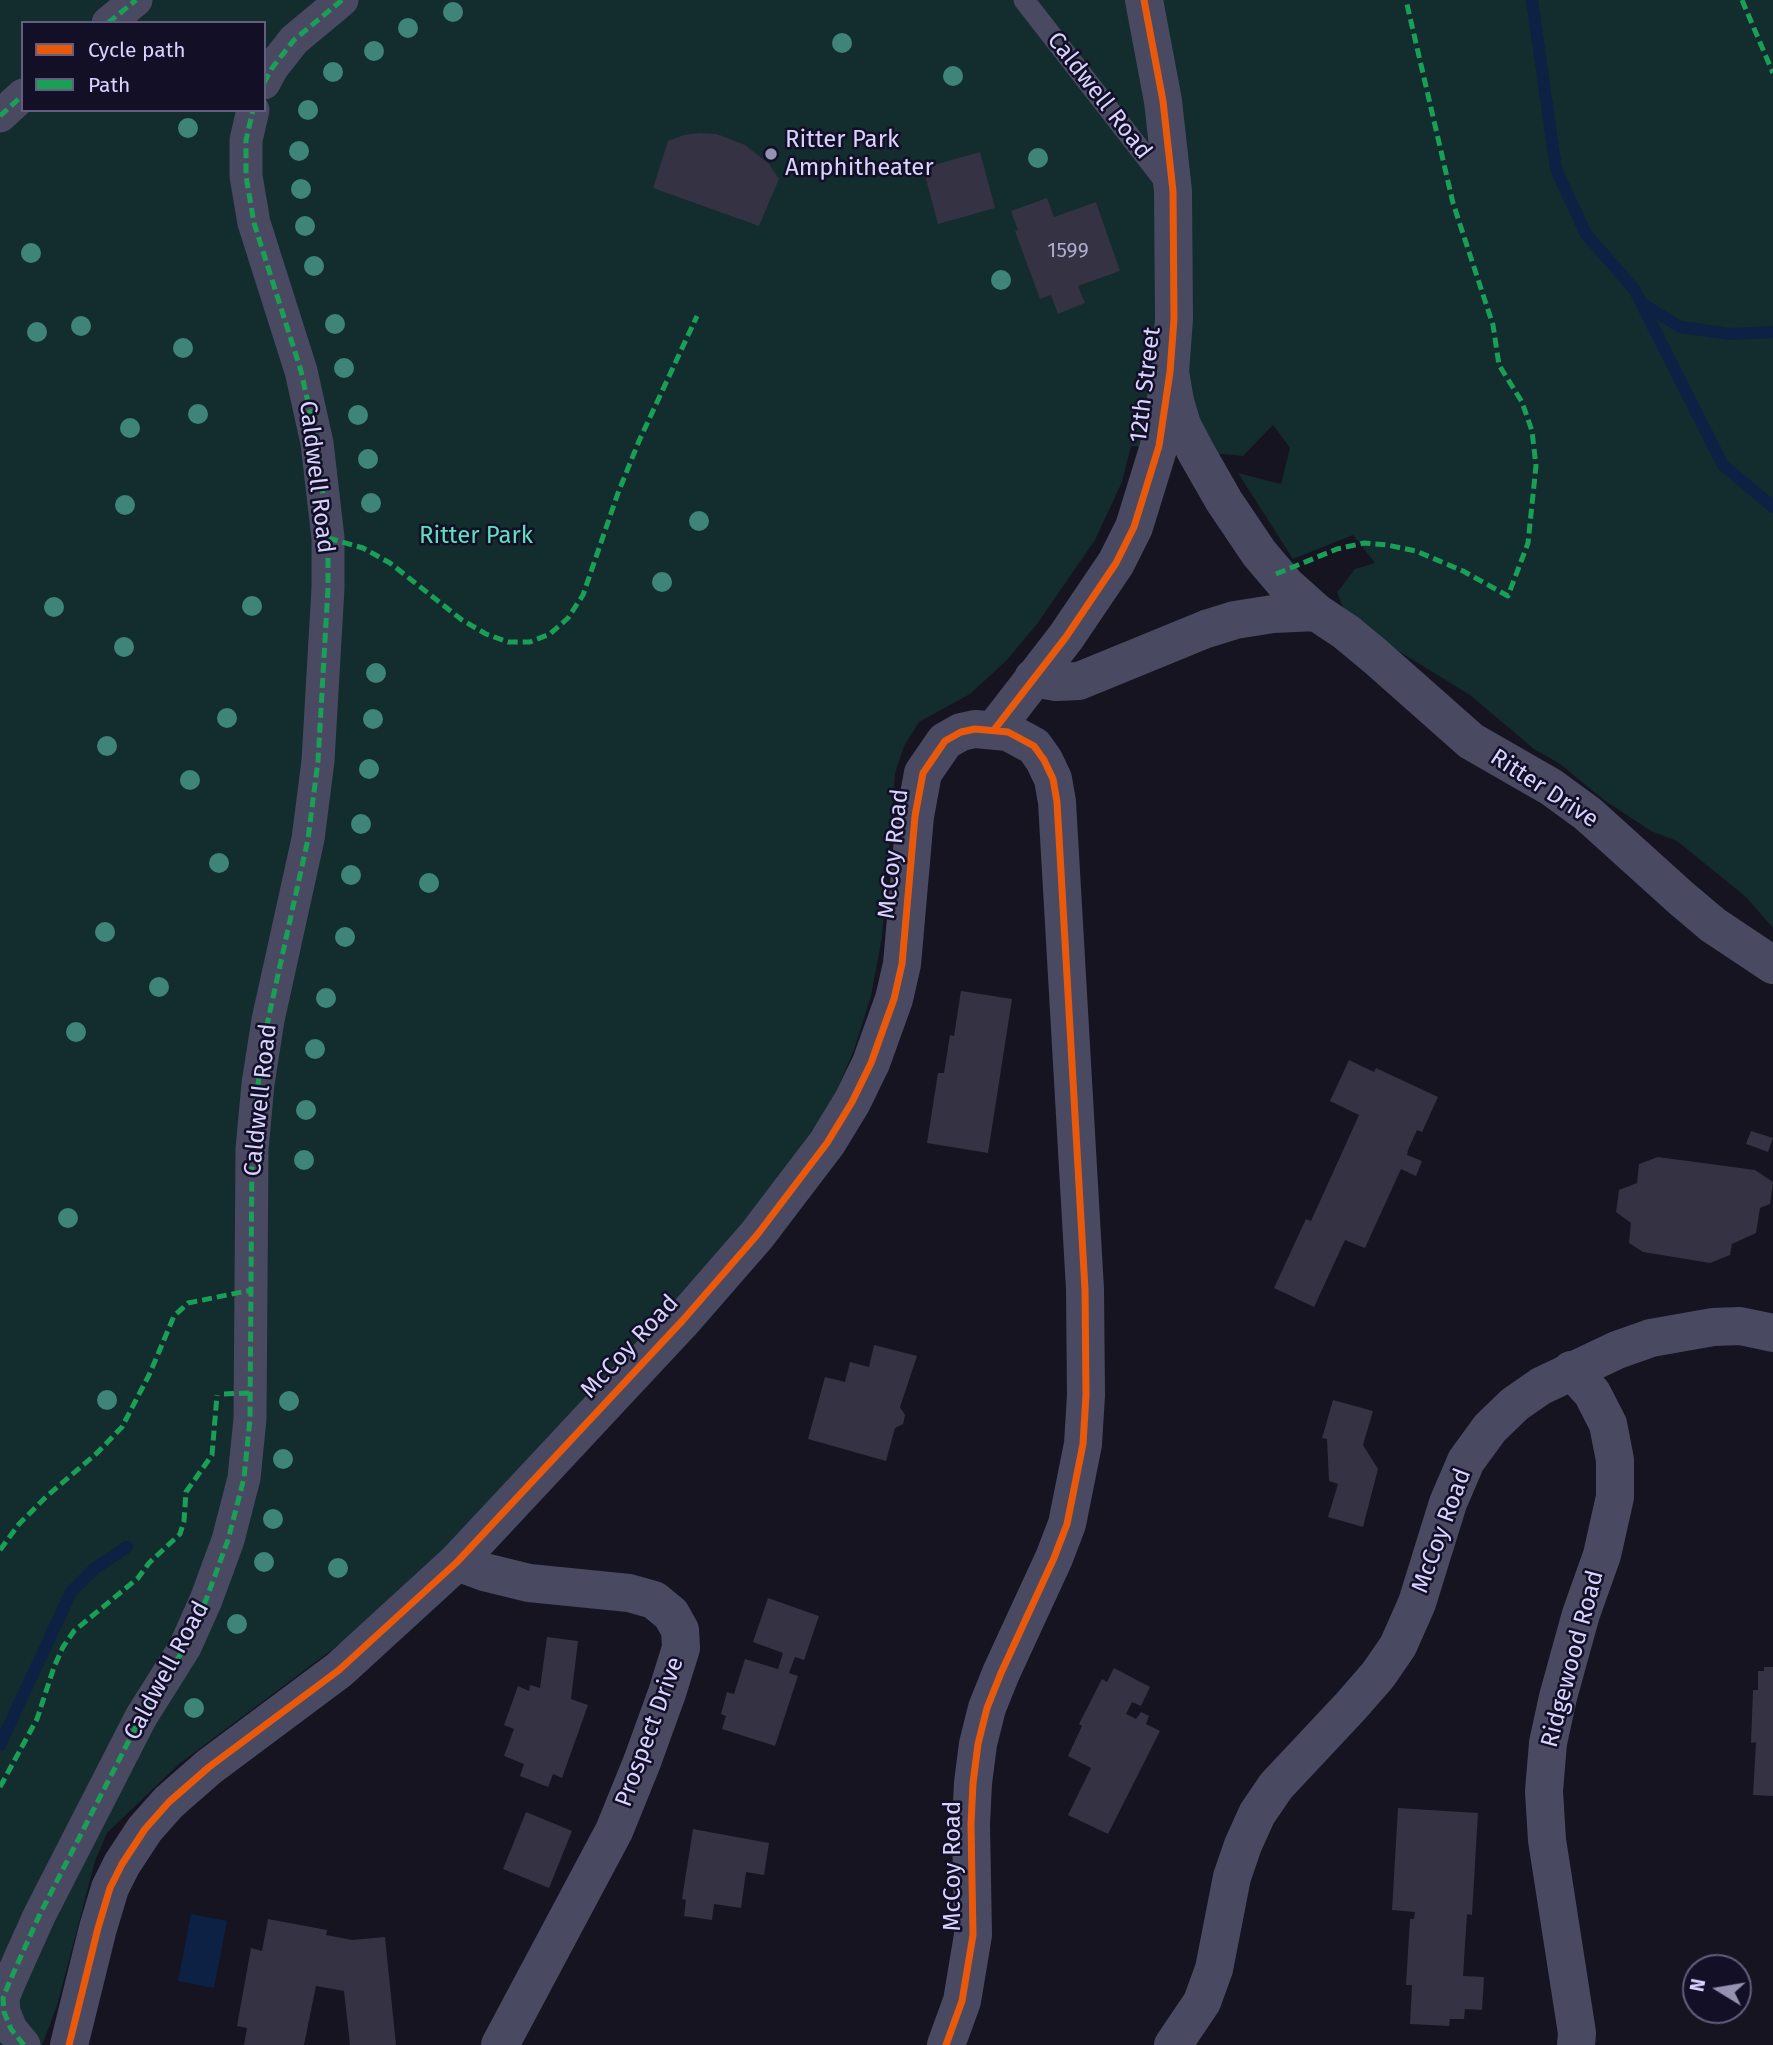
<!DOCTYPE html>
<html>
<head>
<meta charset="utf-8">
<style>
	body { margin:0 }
	#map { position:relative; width:1773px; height:2045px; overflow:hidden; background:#161421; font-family:"Fira Sans",sans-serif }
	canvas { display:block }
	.legend { position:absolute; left:21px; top:21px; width:245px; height:91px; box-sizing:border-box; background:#130f26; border:2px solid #625e7d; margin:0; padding:9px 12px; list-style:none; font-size:21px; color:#d9d4ff }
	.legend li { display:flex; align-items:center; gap:14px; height:35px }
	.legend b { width:35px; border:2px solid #625e7d }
	.north { position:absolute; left:1682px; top:1954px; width:70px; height:70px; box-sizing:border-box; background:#130f26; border:2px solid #625e7d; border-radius:50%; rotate:281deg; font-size:19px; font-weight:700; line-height:28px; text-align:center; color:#d9d4ff }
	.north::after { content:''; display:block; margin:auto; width:24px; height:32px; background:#9591b1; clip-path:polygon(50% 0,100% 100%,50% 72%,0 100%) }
</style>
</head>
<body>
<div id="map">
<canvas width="1773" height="2045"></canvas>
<ul class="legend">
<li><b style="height:9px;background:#e8590c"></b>Cycle path</li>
<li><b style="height:9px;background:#1a9f57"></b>Path</li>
</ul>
<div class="north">N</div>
</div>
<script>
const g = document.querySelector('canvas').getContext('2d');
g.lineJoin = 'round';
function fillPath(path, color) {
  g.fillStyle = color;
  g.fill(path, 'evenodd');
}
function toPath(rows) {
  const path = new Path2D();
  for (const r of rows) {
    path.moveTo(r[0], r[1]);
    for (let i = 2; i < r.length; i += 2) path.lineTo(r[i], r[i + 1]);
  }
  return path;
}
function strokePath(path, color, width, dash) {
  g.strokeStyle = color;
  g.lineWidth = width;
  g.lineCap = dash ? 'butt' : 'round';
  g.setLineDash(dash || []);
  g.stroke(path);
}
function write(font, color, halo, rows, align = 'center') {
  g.font = font + ' "Fira Sans",sans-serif';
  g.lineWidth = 5;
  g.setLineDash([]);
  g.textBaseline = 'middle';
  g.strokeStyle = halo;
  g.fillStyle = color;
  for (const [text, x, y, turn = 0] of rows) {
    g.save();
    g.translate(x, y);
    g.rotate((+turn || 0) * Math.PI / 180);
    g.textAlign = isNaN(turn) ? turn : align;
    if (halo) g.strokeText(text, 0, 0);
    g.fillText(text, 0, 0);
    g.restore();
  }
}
const green = toPath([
	[0,0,1773,0,1773,928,1746,897,1677,841,1651,831,1604,800,1560,764,1534,749,1470,695,1348,620,1337,592,1339,590,1355,569,1375,563,1353,535,1293,559,1238,473,1281,484,1290,448,1273,425,1243,456,1131,446,1122,482,1095,540,1037,624,1006,661,970,694,919,722,904,746,895,773,882,937,871,996,854,1050,830,1106,753,1214,627,1356,433,1560,345,1640,179,1764,107,1833,95,1861,57,2006,42,2045,0,2045],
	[23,23,264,23,264,110,23,110]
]);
const water = toPath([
	[191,1914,227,1921,214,1988,178,1981]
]);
const stream = toPath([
	[1532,0,1556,169,1586,234,1634,289,1723,465,1773,507],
	[1641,303,1680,327,1731,334,1773,332],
	[0,1745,71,1592,94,1569,127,1547]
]);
const building = toPath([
	[700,133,717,134,745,145,769,164,779,179,759,226,653,188,668,141,684,135],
	[980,152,995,208,938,224,923,168],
	[1047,198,1054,217,1096,202,1120,271,1078,286,1085,303,1058,314,1051,295,1040,299,1015,231,1018,230,1011,211],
	[961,991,1012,999,988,1153,927,1143,938,1073,944,1073,950,1035,954,1036],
	[1349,1060,1374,1072,1376,1068,1438,1097,1422,1132,1417,1130,1408,1150,1407,1155,1422,1161,1416,1176,1401,1169,1365,1248,1345,1240,1314,1307,1274,1288,1306,1219,1311,1221,1359,1115,1330,1101],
	[1751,1131,1773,1138,1768,1152,1746,1144],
	[1658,1157,1755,1170,1773,1182,1770,1204,1760,1208,1756,1233,1732,1244,1730,1255,1710,1263,1643,1252,1629,1243,1631,1223,1616,1212,1619,1190,1637,1183,1639,1164],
	[874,1345,917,1356,900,1407,905,1415,903,1424,895,1428,886,1461,808,1439,825,1377,845,1382,850,1362,869,1367],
	[1333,1400,1373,1411,1363,1445,1378,1469,1363,1527,1328,1517,1338,1484,1329,1481,1327,1439,1322,1438],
	[768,1598,819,1616,804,1660,795,1657,789,1673,798,1676,775,1746,722,1729,726,1716,721,1714,727,1692,734,1694,745,1659,778,1669,783,1653,753,1642],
	[547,1637,578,1641,571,1699,588,1705,562,1778,553,1774,548,1787,520,1776,524,1764,504,1756,514,1729,504,1725,518,1686,529,1691,530,1685,540,1688],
	[1764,1667,1773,1667,1773,1796,1753,1795,1756,1742,1751,1743,1753,1690,1758,1690,1758,1671,1764,1671],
	[1114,1668,1150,1687,1141,1706,1132,1702,1126,1714,1136,1719,1141,1712,1149,1716,1146,1724,1160,1731,1108,1834,1068,1815,1091,1768,1068,1756,1082,1726,1079,1724,1102,1679,1107,1682],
	[1398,1808,1478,1813,1472,1915,1467,1914,1463,1976,1484,1977,1482,2010,1465,2009,1464,2019,1450,2019,1449,2026,1410,2024,1412,1985,1406,1985,1410,1919,1414,1919,1415,1912,1392,1910],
	[526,1812,572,1831,549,1888,503,1869],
	[693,1829,769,1843,764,1875,746,1872,741,1908,714,1904,712,1920,684,1916,686,1900,682,1899],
	[268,1919,327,1930,326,1935,352,1940,385,1937,396,2045,350,2045,344,1991,316,1986,304,2045,244,2045,247,2028,237,2026,251,1948,262,1951]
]);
const service = toPath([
	[1024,0,1167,184]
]);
const pedestrian = toPath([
	[108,23,136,0],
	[264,83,272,68,294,40,342,0],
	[0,116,23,95],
	[24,2045,11,2029,4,2012,3,1998,9,1983,39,1916,141,1717,185,1647,206,1600,228,1540,244,1478,250,1419,252,1149,258,1084,268,1020,308,839,318,761,328,588,328,538,317,443,301,371,254,223,246,176,246,140,253,110]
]);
const minor = toPath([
	[1170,372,1175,401,1182,425,1196,452,1224,501,1259,553,1287,586,1316,612,1346,632,1375,656,1471,741,1551,787,1588,814,1681,898,1713,925,1773,965],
	[1033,678,1056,682,1079,681,1206,629,1235,620,1273,614,1316,612],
	[994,730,1066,637,1116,563,1134,527,1159,446,1170,372,1174,319,1173,191,1163,101,1144,0],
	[1571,1370,1592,1393,1608,1424,1615,1460,1615,1497,1602,1555,1581,1614,1558,1697,1548,1743,1544,1791,1547,1840,1577,2033,1576,2045],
	[457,1562,484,1572,529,1583,629,1593,654,1600,671,1614,680,1630,681,1648,667,1693,642,1762,614,1831,500,2045]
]);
const tertiary = toPath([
	[69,2045,98,1928,110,1888,122,1864,145,1829,169,1802,209,1767,339,1670,457,1562,683,1320,757,1235,827,1143,852,1102,871,1063,894,999,902,964,915,816,923,773,945,741,961,732,975,729,1008,732,1034,746,1044,760,1053,779,1057,802,1085,1289,1086,1395,1083,1444,1067,1524,1054,1558,1001,1673,987,1708,978,1744,973,1783,971,1824,973,1935,962,2001,946,2045],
	[1173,2045,1202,2002,1214,1969,1232,1877,1243,1845,1257,1814,1276,1786,1351,1706,1378,1675,1398,1646,1417,1603,1448,1503,1466,1461,1490,1428,1515,1404,1541,1386,1617,1350,1651,1338,1713,1327,1740,1326,1773,1333]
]);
const quiet = toPath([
	[1742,0,1773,73],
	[108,23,136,0],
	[264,83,272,68,294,40,342,0],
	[0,116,23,95],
	[328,538,363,548,390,563,462,620,486,634,508,642,530,642,550,634,568,618,583,595,618,493,639,441,697,316],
	[1276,574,1337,549,1364,543,1387,545,1416,551,1463,571,1508,596,1528,543,1536,466,1532,431,1522,402,1499,365,1493,325,1453,203,1406,0],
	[224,1394,250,1393],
	[0,1550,19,1524,47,1496,97,1453,122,1427,150,1373,174,1316,188,1303,252,1290],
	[0,1787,37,1719,54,1667,63,1647,74,1631,138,1578,149,1563,180,1534,184,1521,186,1492,212,1455,217,1395],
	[24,2045,11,2029,4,2012,3,1998,9,1983,39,1916,141,1717,185,1647,206,1600,228,1540,244,1478,250,1419,252,1149,258,1084,268,1020,308,839,318,761,328,588,328,538,317,443,301,371,254,223,246,176,246,140,253,110]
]);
const cycleway = toPath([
	[994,730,1066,637,1116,563,1134,527,1159,446,1170,372,1174,319,1173,191,1163,101,1144,0],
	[69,2045,98,1928,110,1888,122,1864,145,1829,169,1802,209,1767,339,1670,457,1562,683,1320,757,1235,827,1143,852,1102,871,1063,894,999,902,964,915,816,923,773,945,741,961,732,975,729,1008,732,1034,746,1044,760,1053,779,1057,802,1085,1289,1086,1395,1083,1444,1067,1524,1054,1558,1001,1673,987,1708,978,1744,973,1783,971,1824,973,1935,962,2001,946,2045]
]);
const trees = [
	[453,12],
	[408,28],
	[842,43],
	[374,51],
	[333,72],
	[953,76],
	[308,110],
	[188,128],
	[299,151],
	[1038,158],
	[301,189],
	[305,226],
	[31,253],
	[314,266],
	[1001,280],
	[335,324],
	[81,326],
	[37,332],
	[183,348],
	[344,368],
	[198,414],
	[358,415],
	[130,428],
	[368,459],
	[371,503],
	[125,505],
	[699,521],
	[662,582],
	[252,606],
	[54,607],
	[124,647],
	[376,673],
	[227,718],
	[373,719],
	[107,746],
	[369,769],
	[190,780],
	[361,824],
	[219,863],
	[351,875],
	[429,883],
	[105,932],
	[345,937],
	[159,987],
	[326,998],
	[76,1032],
	[315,1049],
	[306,1110],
	[304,1160],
	[68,1218],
	[107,1400],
	[289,1401],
	[283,1459],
	[273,1519],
	[264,1562],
	[338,1568],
	[237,1624],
	[194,1708]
];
const markers = [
	[771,154,7,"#9591b1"]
];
const numberNames = [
	["1599",1068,251]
];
const streetNames = [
	["Caldwell Road",1099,96,52],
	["12th Street",1146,385,-83],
	["Caldwell Road",316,477,83],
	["Ritter Drive",1544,789,33],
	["McCoy Road",894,854,-84],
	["Caldwell Road",261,1100,-84],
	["McCoy Road",630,1347,-47],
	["McCoy Road",1442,1531,-70],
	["Ridgewood Road",1573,1659,-75],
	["Caldwell Road",167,1671,-62],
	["Prospect Drive",650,1732,-70],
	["McCoy Road",953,1866,-90]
];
const poiNames = [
	["Ritter Park",785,140],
	["Amphitheater",785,168]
];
const parkNames = [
	["Ritter Park",476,536]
];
fillPath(green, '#132c2d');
fillPath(water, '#0d2144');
strokePath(stream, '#0d2144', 12);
fillPath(building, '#343243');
strokePath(service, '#4a4962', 21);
strokePath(pedestrian, '#4a4962', 33);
strokePath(minor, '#4a4962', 38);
strokePath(tertiary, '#4a4962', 38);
strokePath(quiet, '#1a9f57', 5, [10, 5]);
strokePath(cycleway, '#e8590c', 7);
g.fillStyle = '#3e8478';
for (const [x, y] of trees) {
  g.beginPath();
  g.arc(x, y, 10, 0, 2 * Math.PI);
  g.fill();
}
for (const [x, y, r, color] of markers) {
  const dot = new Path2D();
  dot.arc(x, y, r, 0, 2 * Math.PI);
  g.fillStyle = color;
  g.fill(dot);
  strokePath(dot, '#130f26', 2.5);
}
write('21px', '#b0acd0', null, numberNames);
write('24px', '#d9d4ff', '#130f26', streetNames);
write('24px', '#d9d4ff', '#130f26', poiNames, 'left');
write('24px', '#5fe0c0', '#130f26', parkNames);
</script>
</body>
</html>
